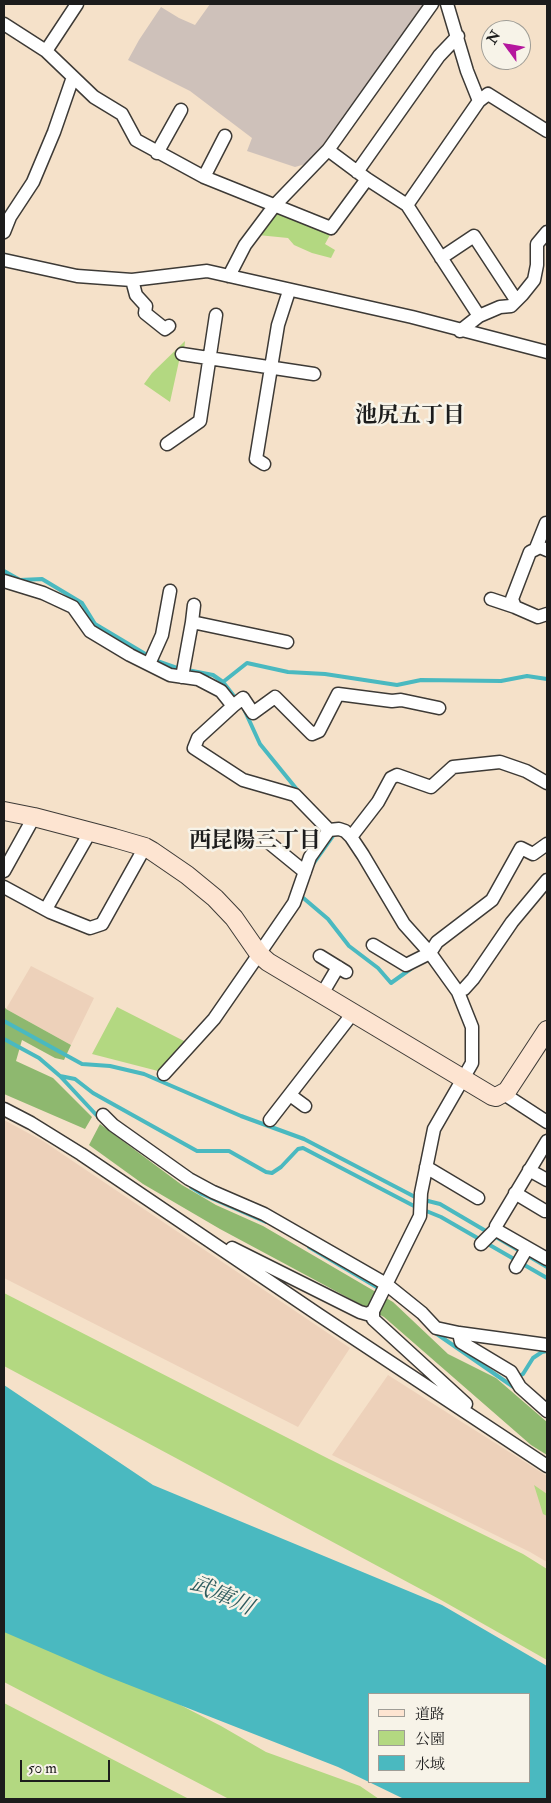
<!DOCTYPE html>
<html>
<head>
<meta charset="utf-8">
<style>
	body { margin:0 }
	#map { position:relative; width:551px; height:1803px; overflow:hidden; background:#f5e1c9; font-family:"IM FELL Double Pica","Noto Serif JP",serif }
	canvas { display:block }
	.frame { position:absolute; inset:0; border:5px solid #1c1c1c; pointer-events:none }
	.legend { position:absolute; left:368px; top:1693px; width:162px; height:90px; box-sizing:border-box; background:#f7f3e8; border:1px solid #9f9d96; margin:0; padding:6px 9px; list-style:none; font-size:15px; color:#1c1c1c }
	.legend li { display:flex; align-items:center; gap:10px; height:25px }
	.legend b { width:25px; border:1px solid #9f9d96 }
	.north { position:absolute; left:481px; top:20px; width:50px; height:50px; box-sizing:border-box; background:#f7f3e8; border:1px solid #9f9d96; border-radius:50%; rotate:302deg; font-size:14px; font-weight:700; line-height:20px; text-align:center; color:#1c1c1c }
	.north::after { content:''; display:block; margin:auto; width:18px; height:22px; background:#b5179e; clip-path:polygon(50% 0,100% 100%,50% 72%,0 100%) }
	.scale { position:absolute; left:20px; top:1760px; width:90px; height:22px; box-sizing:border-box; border:2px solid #1c1c1c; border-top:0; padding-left:6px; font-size:15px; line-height:18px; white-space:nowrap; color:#1c1c1c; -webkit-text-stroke:4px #f7f3e8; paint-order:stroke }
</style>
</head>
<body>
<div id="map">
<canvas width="551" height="1803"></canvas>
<div class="frame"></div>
<ul class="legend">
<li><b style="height:6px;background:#fde4d1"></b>道路</li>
<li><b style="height:14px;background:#b3d881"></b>公園</li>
<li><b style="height:14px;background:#4ab9c0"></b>水域</li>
</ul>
<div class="north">N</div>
<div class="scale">50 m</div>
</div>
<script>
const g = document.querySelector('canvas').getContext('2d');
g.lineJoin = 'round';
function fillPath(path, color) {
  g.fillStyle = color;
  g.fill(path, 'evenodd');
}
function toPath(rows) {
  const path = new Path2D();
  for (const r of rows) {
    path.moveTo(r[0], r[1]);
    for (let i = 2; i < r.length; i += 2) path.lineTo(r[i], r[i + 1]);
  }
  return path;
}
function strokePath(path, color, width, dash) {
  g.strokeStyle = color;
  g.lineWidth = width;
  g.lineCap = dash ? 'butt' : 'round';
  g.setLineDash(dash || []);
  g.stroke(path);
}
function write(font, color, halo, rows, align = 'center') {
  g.font = font + ' "IM FELL Double Pica","Noto Serif JP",serif';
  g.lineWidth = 5;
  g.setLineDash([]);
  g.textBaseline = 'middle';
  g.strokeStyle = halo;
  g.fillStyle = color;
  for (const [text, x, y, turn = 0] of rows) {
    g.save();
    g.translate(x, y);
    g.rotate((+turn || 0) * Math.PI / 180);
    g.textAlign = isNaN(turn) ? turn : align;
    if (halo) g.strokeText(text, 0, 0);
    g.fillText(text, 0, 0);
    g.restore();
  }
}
const built = toPath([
	[31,966,94,998,71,1045,6,1009],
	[4,1120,43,1141,350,1348,298,1427,4,1278],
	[388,1375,547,1476,547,1562,530,1552,332,1455]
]);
const industrial = toPath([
	[210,4,427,4,309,163,295,167,247,151,252,138,190,91,128,60,139,40,161,7,179,18,195,25]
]);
const green = toPath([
	[275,211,331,233,325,244,335,250,331,258,312,253,294,245,288,238,258,235],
	[185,341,184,352,181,352,170,402,144,384,152,373],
	[117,1007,186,1042,174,1057,158,1071,92,1054],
	[4,1293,329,1459,523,1554,547,1569,547,1660,441,1600,4,1366],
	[534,1485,547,1494,547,1516,543,1514],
	[4,1614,221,1726,266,1752,360,1786,379,1799,229,1799,4,1682],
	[4,1703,189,1799,4,1799]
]);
const forest = toPath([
	[4,1006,6,1009,71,1045,64,1060,55,1058,22,1040,16,1061,53,1078,92,1117,85,1129,4,1094],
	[100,1124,182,1185,216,1205,263,1226,393,1302,448,1354,496,1378,547,1422,547,1455,531,1445,384,1317,220,1229,143,1184,89,1145]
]);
const water = toPath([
	[4,1385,153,1485,442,1605,547,1666,547,1799,404,1799,338,1767,106,1676,4,1632],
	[370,1694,530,1694,530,1782,370,1782]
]);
const stream = toPath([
	[4,571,20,580,42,579,82,603,95,624,157,661,177,668,213,675,223,682,247,663,288,672,325,674,397,685,421,680,501,681,527,676,547,679],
	[223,682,237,700],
	[244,709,260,744,299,792],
	[313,864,335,833],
	[301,896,328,919,349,946,378,968,391,983,412,968],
	[4,1021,82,1064,110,1066,144,1074,241,1116,304,1139,417,1198],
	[4,1039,39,1058,60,1076,101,1120],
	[60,1076,75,1079,93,1093,197,1151,229,1151,266,1172,272,1173,281,1167,298,1149,303,1148,414,1206,441,1217,547,1278],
	[191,1187,202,1194,266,1222],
	[424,1200,440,1204,547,1267],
	[309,1247,380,1289],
	[434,1332,515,1388],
	[517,1377,523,1374,533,1358,542,1352,547,1351]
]);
const street = toPath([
	[77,4,46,51,94,97,122,114,136,140,204,177,331,228,367,179],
	[447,4,467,71,479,101,407,205,479,316],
	[4,24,46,51],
	[479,101,488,94,547,131],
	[328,150,367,179,407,205],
	[157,153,181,110],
	[357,172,439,56,458,36],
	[204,177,225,136],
	[4,232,10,217,33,182,54,132,73,77],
	[441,258,474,236,516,300],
	[4,260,77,276,132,280,207,271,412,317,547,352],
	[229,276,245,245,275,205,328,150,432,4],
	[132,280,136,295,146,306,145,313,165,329,169,326],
	[460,331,479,316,500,307,511,306,522,295,534,280,537,265,537,244,547,232],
	[182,354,314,374],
	[167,444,200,421,216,315],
	[264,464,256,459,278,325,289,291],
	[536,548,546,523],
	[547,550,540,547,530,552,512,599,515,607,538,617,547,614],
	[4,581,43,593,73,607,90,631,130,655,170,675,198,679,221,691,233,706,198,738,194,748,243,780,295,795,329,830],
	[491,599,515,607],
	[192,622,194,605],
	[149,664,162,635,170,591],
	[182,677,192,622,287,642],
	[233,706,243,698,253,713,275,697,312,734,319,731,338,694,392,701,401,700,439,708],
	[351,837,378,802,391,778,397,775,431,787,453,767,500,762,526,771,547,783],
	[267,841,305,872],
	[4,871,34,817],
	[4,887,50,912,90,928,102,924,145,847],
	[46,909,90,832],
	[373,945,406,965,430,953,437,942,492,900,521,848,533,854,547,844],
	[320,956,346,972],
	[458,992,464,989,473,979,512,922,547,880],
	[322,994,338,967],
	[164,1074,214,1019,259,954,294,903,310,857,329,830,339,829,345,831,351,837,363,855,404,924,430,953,458,992,472,1027,472,1063,434,1129,421,1193,420,1216,373,1311],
	[504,1094,547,1122],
	[290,1095,305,1106],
	[4,1109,31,1123,81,1154,319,1315,547,1466],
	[103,1115,113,1125,189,1179,213,1192,264,1214,386,1284,422,1313,436,1328,459,1333,547,1345],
	[270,1120,353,1013],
	[547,1141,496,1226,498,1231,547,1259],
	[426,1167,478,1198],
	[529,1170,547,1180],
	[515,1193,545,1211],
	[481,1244,497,1228],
	[232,1248,360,1312,367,1314,373,1311,373,1319,466,1404],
	[516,1267,527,1248],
	[459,1333,461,1342,511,1372,520,1387,547,1411]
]);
const secondary = toPath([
	[4,811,34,817,114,838,145,847,152,851,187,875,215,898,234,918,259,954,268,962,492,1096,496,1097,507,1091,547,1030]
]);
const neighbourhoodNames = [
	["池尻五丁目",410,417],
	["西昆陽三丁目",255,842]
];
const waterNames = [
	["武庫川",221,1597,24]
];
fillPath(built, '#edd1ba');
fillPath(industrial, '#cec1ba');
fillPath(green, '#b3d881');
fillPath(forest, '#8eb86f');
fillPath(water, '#4ab9c0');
strokePath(stream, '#4ab9c0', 4);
strokePath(street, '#3d3a36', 15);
strokePath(secondary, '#3d3a36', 20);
strokePath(street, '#fff', 12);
strokePath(secondary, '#fde4d1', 18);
write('bold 22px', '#1c1c1c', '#f7f3e8', neighbourhoodNames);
write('italic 22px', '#2e5b5e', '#f7f3e8', waterNames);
</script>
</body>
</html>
